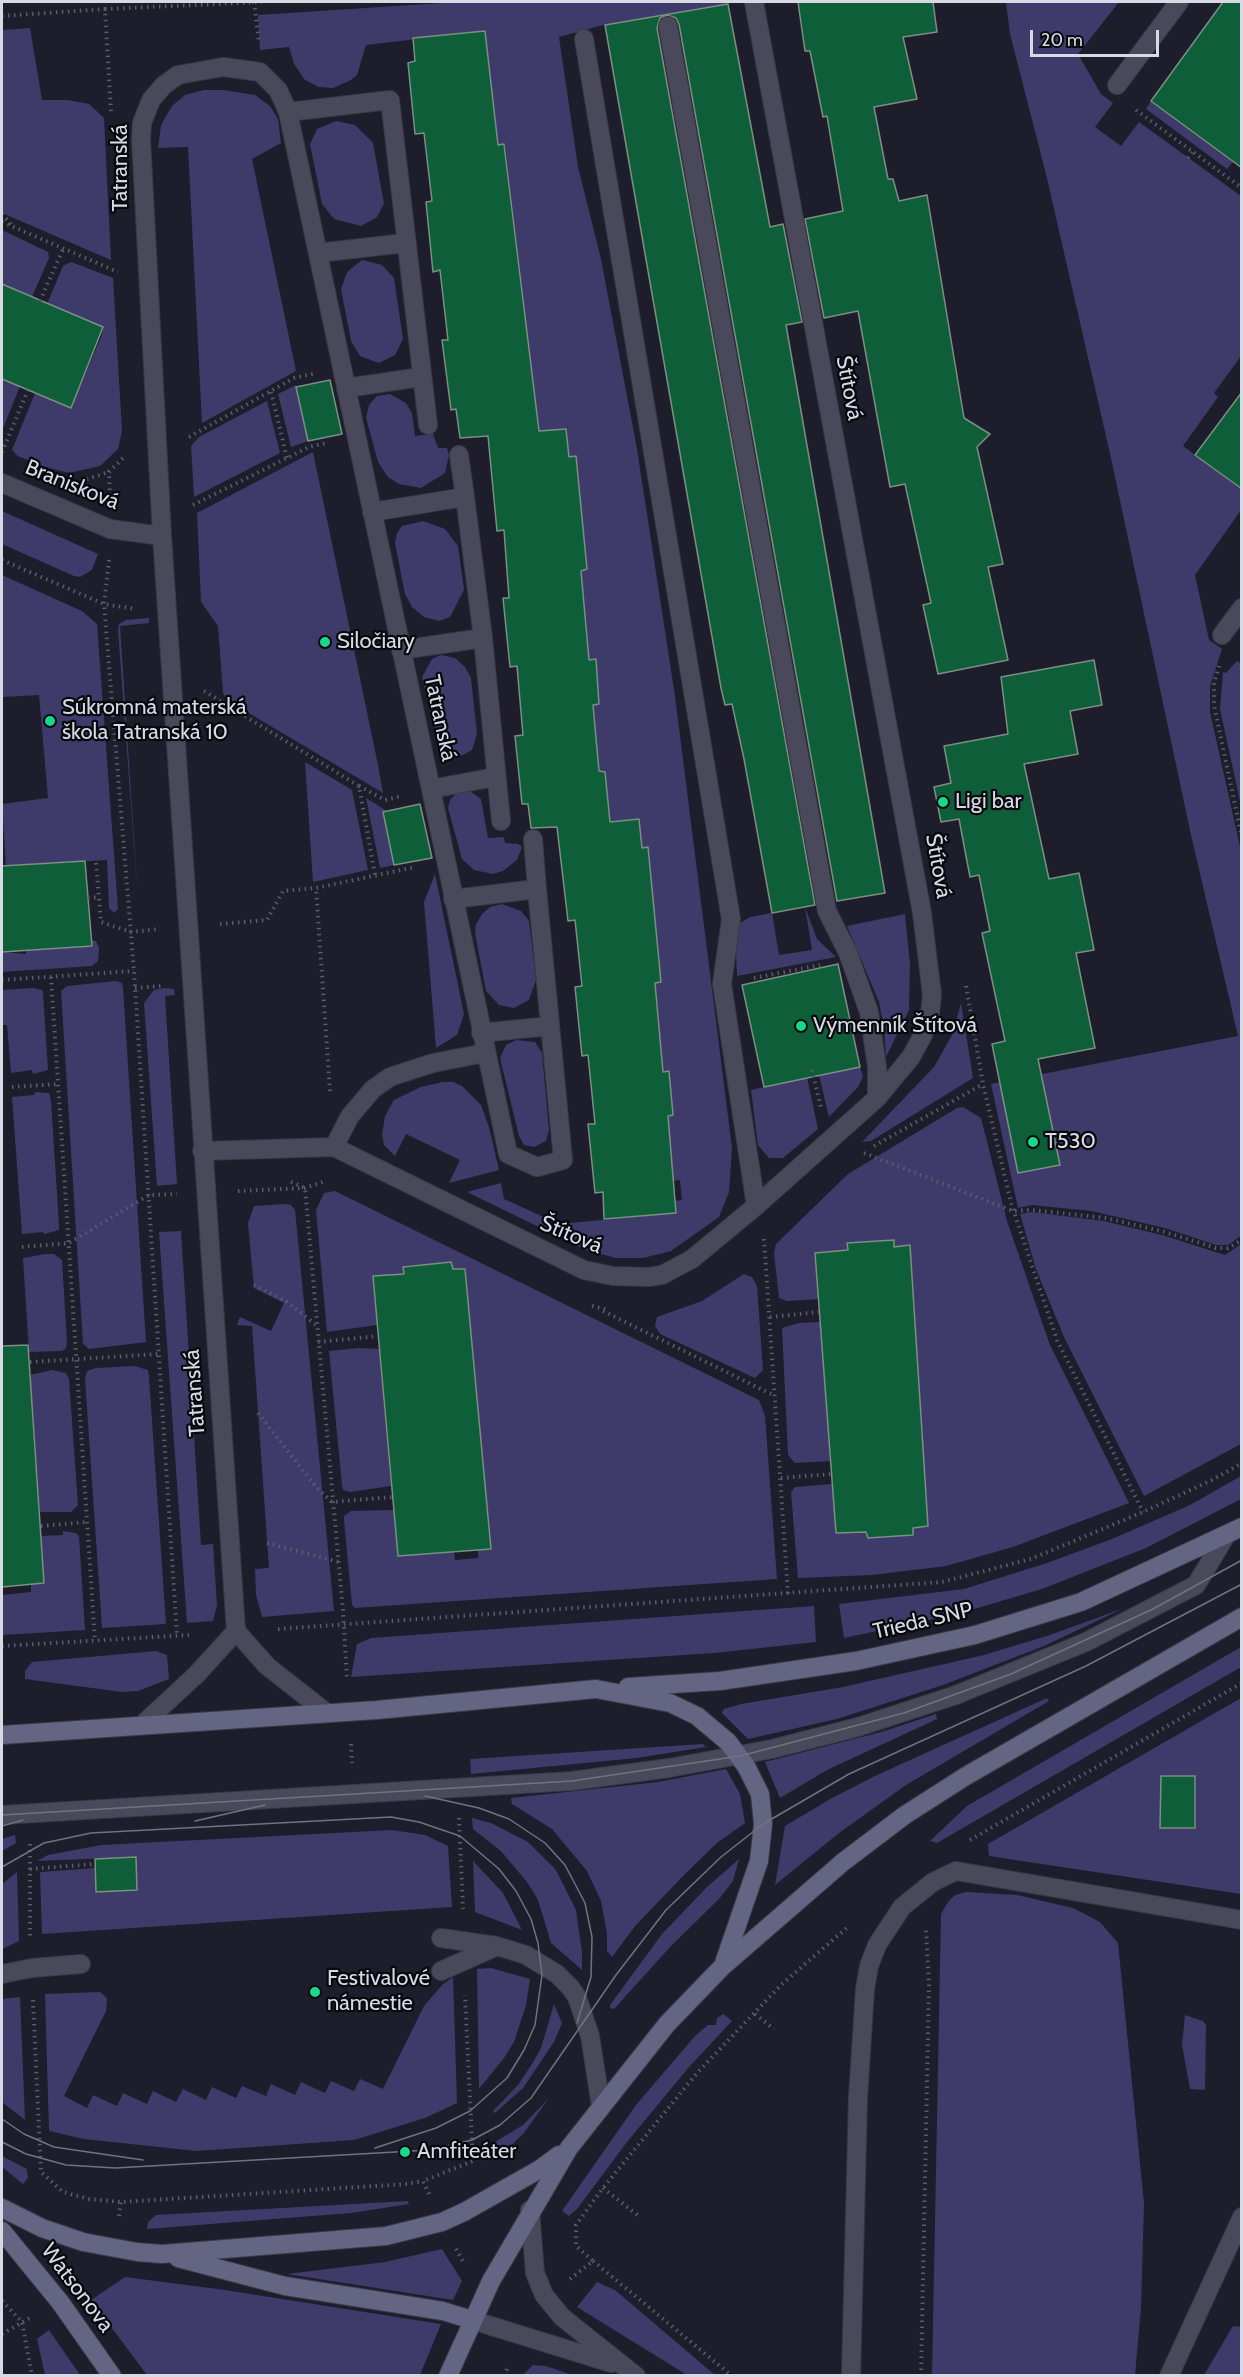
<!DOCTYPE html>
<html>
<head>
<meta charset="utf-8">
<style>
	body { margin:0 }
	#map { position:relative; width:1243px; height:2377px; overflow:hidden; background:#1d1d2c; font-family:Cabin,sans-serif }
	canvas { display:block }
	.frame { position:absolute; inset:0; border:3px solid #d9d9e4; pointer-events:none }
	.scale { position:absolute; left:1030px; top:30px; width:129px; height:27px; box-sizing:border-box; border:3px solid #d9d9e4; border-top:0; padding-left:8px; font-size:18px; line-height:21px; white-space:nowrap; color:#d9d9e4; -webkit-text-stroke:4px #08080e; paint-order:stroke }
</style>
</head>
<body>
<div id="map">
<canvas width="1243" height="2377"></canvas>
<div class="frame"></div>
<div class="scale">20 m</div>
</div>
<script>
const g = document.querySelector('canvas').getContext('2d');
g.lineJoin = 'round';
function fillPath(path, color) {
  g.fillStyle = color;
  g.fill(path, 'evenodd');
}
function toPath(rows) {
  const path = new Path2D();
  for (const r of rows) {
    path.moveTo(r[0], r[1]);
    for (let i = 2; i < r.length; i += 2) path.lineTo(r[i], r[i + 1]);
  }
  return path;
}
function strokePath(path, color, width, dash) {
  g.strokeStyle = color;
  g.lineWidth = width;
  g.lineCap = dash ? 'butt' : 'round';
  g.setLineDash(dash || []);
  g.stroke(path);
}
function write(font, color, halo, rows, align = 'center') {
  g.font = font + ' Cabin,sans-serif';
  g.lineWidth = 4.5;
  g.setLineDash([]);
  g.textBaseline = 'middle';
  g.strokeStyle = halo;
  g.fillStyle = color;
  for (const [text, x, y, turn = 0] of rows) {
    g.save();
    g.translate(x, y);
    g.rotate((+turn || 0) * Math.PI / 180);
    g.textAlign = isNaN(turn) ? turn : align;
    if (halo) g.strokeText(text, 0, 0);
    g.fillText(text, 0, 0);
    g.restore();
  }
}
const green = toPath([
	[458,2,736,2,603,25,559,37,578,167,601,259,637,449,675,696,732,1148,729,1192,719,1217,671,1251,643,1258,616,1258,586,1250,467,1192,501,1183,504,1199,559,1224,675,1213,675,1201,682,1200,680,1180,673,1181,668,1116,673,1115,669,1071,663,1072,655,983,660,982,648,848,642,848,639,819,604,822,607,793,605,772,599,771,593,705,599,704,596,659,589,660,581,571,587,569,576,457,569,457,566,429,532,432,523,350,529,349,524,304,505,144,498,145,485,31,366,45,357,75,351,80,333,88,319,87,305,80,294,64,289,47,260,50,258,15],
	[1006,2,1119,2,1078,54,1101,94,1113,103,1095,127,1121,146,1139,122,1241,196,1241,356,1214,393,1218,397,1183,446,1241,489,1241,510,1195,575,1209,640,1222,649,1210,686,1210,712,1241,851,1241,1236,1228,1245,1216,1245,1165,1228,1091,1211,1032,1205,1018,1208,991,1084,1238,1036,1191,835,1111,458,1046,174,1010,34],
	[1048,1110,1060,1165,1019,1173,1007,1118],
	[30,28,42,100,67,100,89,104,104,118,111,260,2,213,2,30],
	[204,90,223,90,255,95,270,106,278,119,281,143,252,159,296,371,202,423,188,147,158,148,161,125,172,106,185,95],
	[1151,101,1233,162,1227,169,1146,109],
	[336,121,355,125,373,143,384,204,377,217,361,226,334,219,322,204,310,144,317,129],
	[2,230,48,252,49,258,32,297,2,284],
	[362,260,382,265,394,278,403,339,395,355,379,363,360,356,351,341,341,289,347,272],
	[71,262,113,278,122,431,118,449,100,466,69,473,42,466,18,456,12,450,35,393,71,408,102,335,103,327,47,304,63,266],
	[2,379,20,386,2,431],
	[296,385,308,441,291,447,278,394],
	[390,394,406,403,412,413,415,436,433,434,438,448,447,448,449,455,445,473,421,488,399,484,388,477,378,462,366,418,369,405,377,396],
	[267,401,280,453,194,497,191,446,199,437],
	[313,452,378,765,383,793,227,700,223,693,218,626,201,602,197,513],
	[2,511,98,554,92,570,80,577,74,576,2,544],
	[423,521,445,529,458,546,464,590,450,617,439,621,424,617,412,607,405,594,395,543,397,533,402,526],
	[2,575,82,611,97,624,118,909,114,913,109,908,107,860,6,866,2,804,48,798,39,695,2,697],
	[149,618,149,623,120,626,138,899,118,630,119,624,126,620],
	[441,655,455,658,465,667,471,678,477,734,472,750,461,756,449,752,440,746,422,677,432,659],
	[1237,661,1242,664,1241,806,1220,709,1223,672,1226,673],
	[305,762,352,790,368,870,313,882],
	[458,791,470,791,481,799,488,838,504,837,505,843,518,844,522,847,517,860,503,871,493,874,474,870,462,859,448,808,450,800],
	[366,798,387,811,383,813,394,865,380,868],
	[435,874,464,1014,457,1035,436,1048,424,902],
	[502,904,521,911,529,921,536,980,529,1000,514,1008,499,1005,486,991,475,933,476,924,482,914,490,907],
	[805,907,817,939,836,957,737,976,735,926,750,917,772,913,779,955,812,950],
	[905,914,910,964,909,1010,886,1057,884,1028,879,1002,847,926],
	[91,940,96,941,99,948,98,961,92,966,2,972,2,952,26,954,26,951,91,946],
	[116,981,122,983,123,988,146,1342,89,1349,83,1344,61,991,67,986],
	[33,988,42,990,43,993,48,1070,33,1074,32,1070,11,1073,7,1025,2,1025,2,990],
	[164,988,174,989,175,995,165,996,177,1184,157,1186,144,1003,154,990],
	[961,1003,973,1078,871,1141,862,1142,934,1067,952,1035],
	[516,1040,535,1042,542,1053,549,1130,546,1141,534,1147,524,1145,519,1136,500,1058,506,1045],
	[860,1067,863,1077,858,1087,829,1117,819,1075],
	[807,1077,818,1129,783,1158,769,1158,758,1145,751,1090],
	[443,1082,453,1082,462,1086,481,1105,489,1127,499,1170,449,1183,460,1160,406,1134,395,1156,384,1145,382,1135,385,1116,394,1100,421,1087],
	[35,1092,49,1093,51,1101,59,1225,59,1230,44,1234,43,1232,22,1234,12,1097,34,1095],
	[963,1107,981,1118,1007,1221,1050,1345,1129,1503,1013,1547,946,1566,872,1575,798,1578,791,1492,795,1487,832,1484,836,1533,866,1532,868,1538,913,1535,913,1528,928,1526,910,1246,894,1247,894,1240,847,1243,848,1250,816,1253,819,1299,787,1301,779,1298,774,1253,776,1244,848,1174,957,1108],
	[335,1191,759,1400,765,1416,777,1579,355,1608,352,1605,344,1520,344,1516,351,1511,394,1510,398,1556,454,1552,455,1560,478,1558,478,1550,491,1548,465,1269,453,1269,451,1262,404,1266,404,1274,377,1325,327,1332,316,1210,324,1193],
	[285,1204,291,1205,295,1210,334,1611,262,1617,256,1595,255,1569,269,1568,252,1326,237,1325,240,1317,271,1331,284,1303,254,1288,248,1223,254,1206],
	[1032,1212,1104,1221,1162,1235,1225,1255,1241,1244,1241,1444,1144,1496,1064,1337,1036,1269,1020,1214],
	[181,1231,201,1545,213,1544,217,1605,213,1621,187,1623,159,1232],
	[45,1254,54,1254,62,1260,67,1342,66,1348,62,1351,29,1352,23,1258],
	[744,1274,752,1277,757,1286,763,1370,755,1378,660,1334,655,1326,657,1317,702,1301],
	[820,1322,831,1461,795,1463,788,1455,782,1328,799,1323],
	[358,1348,379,1349,391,1486,350,1492,343,1490,342,1485,329,1351],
	[134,1366,148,1370,149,1377,166,1624,102,1628,85,1379,87,1371,96,1368],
	[52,1370,66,1373,69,1379,78,1505,71,1512,40,1512,30,1375],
	[1241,1476,1241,1499,1146,1548,1042,1589,957,1614,844,1638,839,1604,964,1589,1047,1563,1112,1539,1190,1505],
	[63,1531,76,1533,79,1536,85,1630,2,1635,2,1595,31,1592,31,1584,44,1582,41,1536,63,1535],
	[814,1606,816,1642,714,1653,351,1677,357,1644,371,1638],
	[1124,1608,1044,1646,943,1685,837,1719,748,1739,722,1713,724,1709,741,1704,843,1687,984,1655,1050,1635],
	[1241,1647,1241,1667,937,1843,930,1841,967,1806],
	[156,1651,167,1655,169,1679,138,1691,122,1692,25,1679,25,1671,32,1662],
	[1047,1698,1049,1701,906,1785,839,1833,775,1885,785,1826,832,1798,877,1775],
	[1241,1698,1241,1894,989,1856,988,1844],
	[936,1714,937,1719,827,1770,780,1798,765,1762,881,1732],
	[703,1744,706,1747,637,1758,471,1774,470,1759],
	[726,1769,740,1794,745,1823,717,1843,686,1873,636,1925,612,1957,607,1951,607,1934,601,1901,587,1871,552,1829,512,1804,511,1798,658,1782],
	[472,1818,491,1823,528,1842,556,1870,576,1910,582,1952,582,1970,551,1943,538,1900,527,1882,501,1851,473,1829],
	[392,1830,425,1835,448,1846,452,1907,42,1934,40,1872,96,1868,97,1892,137,1889,135,1857,37,1861,48,1855,101,1845],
	[15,1835,16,1843,2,1851,2,1839],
	[739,1859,733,1881,719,1899,671,1946,614,2009,610,2008,610,2005,662,1934,707,1887],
	[473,1861,503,1893,522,1930,475,1912],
	[17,1872,19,1941,2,1949,2,1884],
	[966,1892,1017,1895,1073,1908,1100,1922,1118,1943,1144,2203,1141,2308,1135,2375,932,2375,941,1914,948,1902,955,1895],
	[491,1968,530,1979,526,2005,514,2042,504,2058,479,2089,477,1969],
	[453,1977,457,2103,425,2118,354,2140,196,2151,84,2139,49,2131,45,1994,100,1992,107,1998,106,2011,64,2096,87,2108,93,2095,117,2106,123,2093,147,2104,153,2091,176,2102,183,2089,206,2100,212,2087,236,2098,242,2086,266,2096,271,2084,295,2095,301,2082,325,2093,331,2081,354,2091,360,2079,383,2089,424,2006,442,1985],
	[20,1997,25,2120,2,2102,2,1999],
	[554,2004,562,2023,554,2042,523,2088,495,2113,493,2111,518,2085,532,2064,541,2048],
	[723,2014,732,2021,689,2067,627,2142,577,2209,569,2216,562,2211,636,2105,695,2036,708,2025,716,2025,717,2018],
	[1185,2015,1203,2021,1206,2025,1205,2090,1190,2089,1182,2045],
	[549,2098,524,2133,498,2158,487,2147,523,2125],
	[2,2156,27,2169,28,2178,23,2184,2,2167],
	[408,2201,409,2204,351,2213,147,2229,148,2222,156,2215],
	[442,2249,462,2281,453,2300,287,2274,385,2262],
	[125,2277,225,2290,441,2324,420,2375,147,2375,91,2300],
	[597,2282,615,2290,715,2375,687,2375,577,2307],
	[1233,2326,1241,2327,1241,2375,1204,2375],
	[49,2330,80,2375,45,2375,37,2339],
	[533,2365,546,2366,572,2375,523,2375]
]);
const building = toPath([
	[798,2,933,2,937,32,903,37,917,99,874,107,888,179,893,179,899,201,927,195,964,418,990,434,977,447,1003,564,988,567,1008,660,938,674,923,605,931,603,905,484,890,487,858,311,824,318,805,219,843,211,827,116,823,117,810,51,805,51,798,2],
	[1223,2,1242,2,1242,168,1151,101,1223,2],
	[728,4,770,227,783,224,802,322,786,325,885,893,837,901,679,24,676,18,667,15,660,18,657,28,815,905,772,913,744,759,732,704,725,705,721,688,605,25,728,4],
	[485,31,498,145,504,144,539,431,566,429,569,457,576,456,587,569,581,571,589,660,596,659,599,704,593,705,599,771,605,772,610,822,639,819,642,848,648,847,661,982,655,983,663,1072,669,1071,673,1115,668,1116,676,1213,604,1219,603,1192,595,1193,588,1124,595,1124,588,1055,582,1056,575,987,582,986,575,920,568,921,557,827,531,828,528,804,522,804,515,736,523,735,517,666,510,667,503,598,509,598,504,530,497,531,488,436,460,438,456,409,451,410,442,340,448,340,440,270,433,272,426,202,432,201,424,133,415,134,408,63,415,61,413,38,485,31],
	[2,284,103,327,71,408,2,379,2,284],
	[330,380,342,434,308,441,296,387,330,380],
	[1242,392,1242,489,1195,455,1242,392],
	[1094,660,1102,705,1070,711,1078,754,1024,764,1049,879,1079,873,1094,950,1076,953,1095,1048,1038,1059,1060,1165,1018,1173,992,1044,1005,1041,982,933,990,931,979,875,970,877,959,819,941,822,934,787,951,783,944,746,1008,734,1001,677,1094,660],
	[420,804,432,858,394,865,383,812,420,804],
	[85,861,92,946,2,952,2,866,85,861],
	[838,964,860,1067,764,1087,742,985,838,964],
	[894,1240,894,1247,910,1245,928,1526,913,1528,913,1535,868,1538,866,1532,836,1533,815,1253,848,1250,847,1243,894,1240],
	[451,1262,453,1269,465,1269,491,1549,398,1556,373,1276,404,1274,403,1267,451,1262],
	[28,1345,44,1583,2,1587,2,1346,28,1345],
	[1161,1776,1195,1776,1195,1828,1160,1828,1161,1776],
	[136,1857,137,1890,96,1892,95,1859,136,1857]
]);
const path = toPath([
	[254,2,259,42],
	[105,9,262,2],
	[2,16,105,9,111,112],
	[1136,110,1242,188],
	[1188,158,1192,152],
	[2,214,13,226],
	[2,222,118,272],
	[40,301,63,249],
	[271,392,287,458],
	[189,437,294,378,313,374],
	[2,452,28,390],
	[81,481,109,472],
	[110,496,109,472,125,456],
	[193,505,309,447,327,443],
	[2,560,104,604,135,609],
	[109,560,104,604,134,971,177,1636],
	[1219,666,1214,683,1214,705,1242,838],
	[204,691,359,786,375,875],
	[359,786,385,800,402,796],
	[96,863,101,922,131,932,159,929],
	[88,898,99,897],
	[220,924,267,920,283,891,316,888],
	[51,977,95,1641],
	[754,978,820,965],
	[2,980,134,971],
	[966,986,983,1084,1011,1203,1057,1340,1143,1512],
	[135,988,161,986],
	[812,1070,821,1108],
	[12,1087,58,1084],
	[330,1091,316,888,415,867],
	[874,1146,983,1084],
	[864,1153,1013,1211,1032,1210,1106,1218,1165,1232,1216,1248,1228,1248,1242,1240],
	[291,1182,305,1188,343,1611,347,1680],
	[238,1191,305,1188,326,1181],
	[764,1239,788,1594],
	[22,1247,69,1243,149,1195,177,1194],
	[254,1285,286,1301,316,1325],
	[592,1306,608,1310],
	[603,1311,775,1396],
	[770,1317,819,1312],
	[318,1342,378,1336],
	[30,1362,159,1354],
	[258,1413,316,1487,332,1502,393,1497],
	[781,1478,831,1474],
	[41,1526,87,1522],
	[267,1543,339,1562],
	[278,1629,942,1582,1031,1559,1143,1512,1212,1480,1242,1463],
	[2,1646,189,1635],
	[351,1744,352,1763],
	[459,1818,463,1909],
	[970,1840,1242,1683],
	[30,1844,30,1936],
	[30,1869,95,1864],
	[33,2000,41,2172,63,2192,89,2199,121,2202,407,2184,423,2181],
	[755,2014,774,2029],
	[603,2188,640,2217],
	[429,2194,423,2181,473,2161,465,1995],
	[119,2216,121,2202],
	[456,2249,464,2263],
	[593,2261,732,2376],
	[570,2279,593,2261,576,2246,576,2225,603,2188,697,2073,782,1984,849,1926],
	[2,2301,22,2322,32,2376],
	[2,2334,33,2316],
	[504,2376,509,2365],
	[921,2376,929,1985,926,1930]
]);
const lane = toPath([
	[668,26,827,911,848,953,869,1012,877,1067,877,1098],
	[584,39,731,919,722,984,756,1206],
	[288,112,390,100,428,425],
	[318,253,405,243],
	[346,388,421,377],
	[459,455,465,497],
	[372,512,465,497,483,638,501,821],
	[401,650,483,638],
	[431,789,495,777],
	[533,839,537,889],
	[453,899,537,889,563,1160,537,1167],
	[481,1033,550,1026],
	[2,1815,572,1781,669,1768,772,1749,858,1727,956,1695,1086,1642,1196,1585,1225,1537],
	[441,1938,497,1946,526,1955,557,1974,570,1987,577,1997,590,2036,601,2106],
	[441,1971,495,1947],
	[2,1974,32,1968,81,1964],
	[851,2376,858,2097,865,1989,869,1966,877,1945,902,1907,933,1882,956,1871,1242,1920],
	[1169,2376,1242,2217]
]);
const street = toPath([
	[1117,85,1179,2],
	[2,483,110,529,162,536],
	[1222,635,1242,608],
	[334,1147,350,1116,373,1089,390,1077,433,1063,485,1053],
	[202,1151,334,1147,584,1270,613,1276,648,1277,662,1275,692,1259,756,1206,877,1098,911,1057,923,1035,930,1013,932,995,922,913,754,2],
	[327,1713,267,1666,236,1631,162,536,141,139,142,123,151,100,164,85,178,75,223,67,260,72,278,90,288,112,508,1154,537,1167],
	[142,1725,197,1674,236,1631],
	[530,2210,535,2273,544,2295,562,2317,636,2376],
	[472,2320,611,2363]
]);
const secondary = toPath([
	[628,1687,720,1681,856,1661,975,1635,1081,1602,1242,1527],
	[2,1735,377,1710,596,1689,670,1703,697,1716,728,1742,746,1766,760,1794,763,1824,759,1861,723,1966],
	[2,2208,42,2228,83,2242,137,2252,162,2254,386,2236,442,2222,464,2212,540,2169,559,2155],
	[2,2231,60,2302,112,2376],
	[178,2258,285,2286,443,2311,472,2320],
	[448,2376,491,2281,569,2148,667,2024,722,1967,843,1862,905,1815,966,1776,1242,1617]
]);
const tram = toPath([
	[425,1796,479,1808,509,1819,545,1843,565,1865,585,1903,592,1937,591,1977,577,2023],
	[2,1815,572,1781,740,1756,904,1713,1011,1674,1153,1609,1242,1560],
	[195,1821,265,1805],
	[2,1826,23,1820],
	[2,1867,44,1843,91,1833,391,1817,419,1822,460,1836,499,1869,516,1891,531,1919,538,1943,542,1975,535,2025,524,2050,507,2078,470,2111,436,2128,375,2148],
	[2,2119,24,2134,54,2147,143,2160],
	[2,2142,26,2154,66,2165,115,2168,430,2150,472,2140,500,2125,531,2098,616,1975,666,1910,721,1857,763,1824,849,1774,1086,1666,1242,1584]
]);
const markers = [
	[325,642,6,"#17d989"],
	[50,721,6,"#17d989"],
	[943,802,6,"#17d989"],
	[801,1026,6,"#17d989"],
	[1033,1142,6,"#17d989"],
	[315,1992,6,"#17d989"],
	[405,2152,6,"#17d989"]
];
const streetNames = [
	["Tatranská",121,168,-90],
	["Štítová",849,388,79],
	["Branisková",72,485,22],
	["Tatranská",440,718,78],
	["Štítová",938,866,80],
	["Štítová",571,1235,23],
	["Tatranská",195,1393,-94],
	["Trieda SNP",923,1621,-13],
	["Watsonova",77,2288,53]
];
const poiNames = [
	["Siločiary",337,642],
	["Súkromná materská",62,708],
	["škola Tatranská 10",62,733],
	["Ligi bar",955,802],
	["Výmenník Štítová",813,1026],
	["T530",1045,1142],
	["Festivalové",327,1979],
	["námestie",327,2004],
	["Amfiteáter",417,2152]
];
fillPath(green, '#3e3b6b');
fillPath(building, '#0f5e3a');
strokePath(building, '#7b8f83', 1.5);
strokePath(lane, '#393946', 20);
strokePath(street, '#393946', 20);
strokePath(secondary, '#393946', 20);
strokePath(path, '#5c5c6a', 4, [1.5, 4.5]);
strokePath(lane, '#49495b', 18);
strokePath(street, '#49495b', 18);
strokePath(secondary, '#646483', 18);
strokePath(tram, '#72727f', 1.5);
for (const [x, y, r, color] of markers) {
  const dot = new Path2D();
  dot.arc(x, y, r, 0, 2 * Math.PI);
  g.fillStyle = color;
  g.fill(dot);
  strokePath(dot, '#08080e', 2);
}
write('22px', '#d9d9e4', '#08080e', streetNames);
write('22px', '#d9d9e4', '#08080e', poiNames, 'left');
</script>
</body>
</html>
